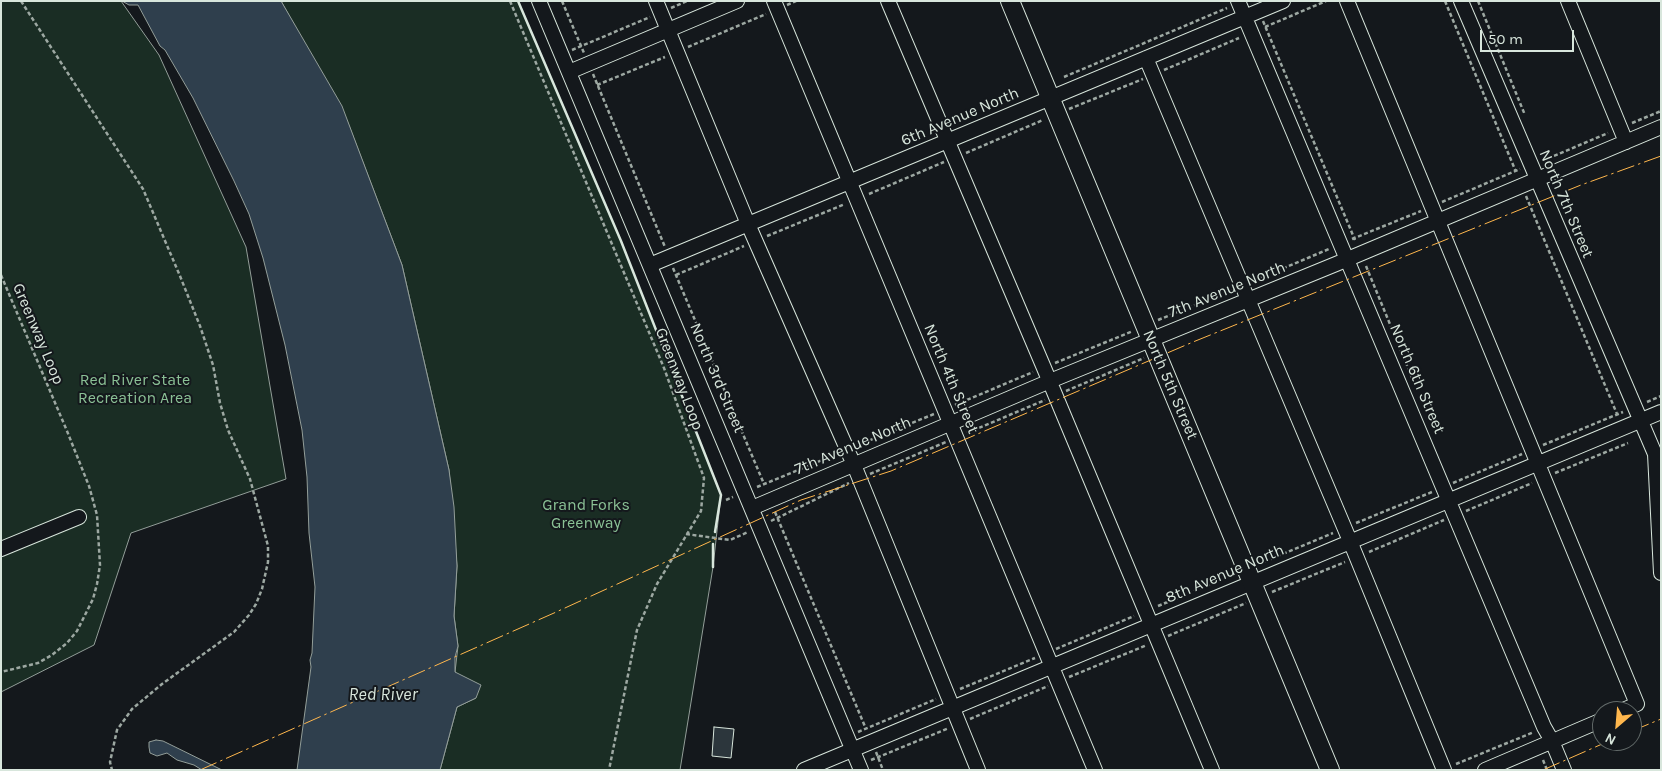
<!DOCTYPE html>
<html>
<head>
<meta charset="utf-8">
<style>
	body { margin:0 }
	#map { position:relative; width:1662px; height:771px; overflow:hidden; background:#14181c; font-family:Karla,sans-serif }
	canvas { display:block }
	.frame { position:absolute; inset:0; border:2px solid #d8e6dc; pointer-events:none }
	.north { position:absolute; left:1592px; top:701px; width:50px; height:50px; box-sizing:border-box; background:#14181c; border:1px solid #626a69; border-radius:50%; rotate:207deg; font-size:14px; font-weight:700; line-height:20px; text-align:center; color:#d8e6dc }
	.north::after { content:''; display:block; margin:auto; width:18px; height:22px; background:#ffb74d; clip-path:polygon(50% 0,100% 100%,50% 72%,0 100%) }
	.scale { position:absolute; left:1480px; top:30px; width:94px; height:22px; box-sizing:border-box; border:2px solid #d8e6dc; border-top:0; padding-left:6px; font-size:15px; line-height:18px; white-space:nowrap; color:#d8e6dc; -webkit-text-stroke:4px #14181c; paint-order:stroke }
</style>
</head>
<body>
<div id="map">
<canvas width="1662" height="771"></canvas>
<div class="frame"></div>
<div class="north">N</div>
<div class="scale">50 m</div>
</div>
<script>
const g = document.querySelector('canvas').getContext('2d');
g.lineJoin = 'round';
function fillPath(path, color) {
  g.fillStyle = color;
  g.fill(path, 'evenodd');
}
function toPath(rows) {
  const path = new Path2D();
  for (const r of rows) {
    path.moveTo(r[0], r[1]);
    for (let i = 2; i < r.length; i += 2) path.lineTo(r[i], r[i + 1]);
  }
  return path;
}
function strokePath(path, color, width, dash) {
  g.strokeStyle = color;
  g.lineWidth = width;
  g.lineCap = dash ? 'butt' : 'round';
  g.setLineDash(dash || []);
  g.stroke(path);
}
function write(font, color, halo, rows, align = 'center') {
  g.font = font + ' Karla,sans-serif';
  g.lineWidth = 4;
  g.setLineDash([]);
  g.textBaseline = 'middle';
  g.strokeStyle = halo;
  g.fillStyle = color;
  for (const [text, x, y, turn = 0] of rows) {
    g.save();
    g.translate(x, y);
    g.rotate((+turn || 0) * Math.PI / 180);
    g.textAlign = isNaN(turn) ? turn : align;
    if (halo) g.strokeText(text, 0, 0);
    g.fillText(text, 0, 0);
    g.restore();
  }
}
const green = toPath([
	[1,1,121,1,159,55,246,247,286,479,131,533,94,645,1,692,1,1],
	[281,1,518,1,621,241,721,495,713,567,680,770,440,770,457,707,476,698,455,672,458,646,454,616,457,566,449,470,402,265,348,123,281,1]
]);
const water = toPath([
	[122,1,281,1,342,106,402,265,449,470,454,507,457,566,454,616,458,646,455,657,455,672,481,685,476,698,457,707,440,770,297,770,311,667,310,660,312,653,315,587,309,533,307,477,302,430,285,345,263,258,249,214,234,181,193,98,165,50,160,46,138,5,129,5,122,1],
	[156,740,163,741,222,770,202,770,194,765,177,760,167,753,157,756,150,753,149,747,149,742,156,740]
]);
const building = toPath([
	[714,727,734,729,731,758,712,756,714,727]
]);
const path = toPath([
	[21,1,143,189,180,276,200,326,213,365,220,403,228,430,250,479,268,546,268,562,262,589,256,604,249,615,234,632,162,684,132,709,117,730,110,762,112,770],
	[510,1,664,368,704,478,701,511,657,584,637,630,609,770],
	[562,1,584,53],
	[1445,1,1516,172],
	[1478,1,1525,115],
	[787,5,796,1],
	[671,8,687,1],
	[1263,21,1355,240],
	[1265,27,1326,1],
	[688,47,766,14],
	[572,50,650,17],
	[1164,70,1239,38],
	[593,74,665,247],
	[1064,77,1227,8],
	[597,85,665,57],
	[1069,109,1143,79],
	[1632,123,1661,111],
	[966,153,1043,120],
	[1542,161,1608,133],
	[869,194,944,162],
	[1526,196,1617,414],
	[1442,202,1520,169],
	[767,236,845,204],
	[1352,239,1421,211],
	[1366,266,1415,385],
	[673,268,764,484],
	[1,275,67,431,89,486,97,515,100,565,97,584,93,599,77,631,67,643,52,655,38,663,1,672],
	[676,275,744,246],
	[1253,281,1329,249],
	[1158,320,1232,290],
	[1055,363,1133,331],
	[1066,391,1144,358],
	[1647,402,1661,396],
	[955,405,1033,372],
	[967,433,1045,400],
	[858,445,934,414],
	[1543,445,1623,412],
	[1555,473,1628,443],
	[870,474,946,442],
	[1453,483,1522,454],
	[757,487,837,454],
	[726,500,733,497],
	[1466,511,1532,483],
	[775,512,866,729],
	[771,521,849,483],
	[1356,523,1432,492],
	[686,534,730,540,748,532],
	[1369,552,1444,520],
	[1259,564,1333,533],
	[1272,592,1345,562],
	[1158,606,1233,575],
	[1168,636,1246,603],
	[1056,649,1134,616],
	[1069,677,1147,645],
	[960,689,1035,658],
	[970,719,1048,686],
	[858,732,936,699],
	[876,752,883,770],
	[871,760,949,728],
	[1543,760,1547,770],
	[1456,764,1534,732]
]);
const minor = toPath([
	[539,1,861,770],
	[656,1,748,224,854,465,978,770],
	[774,1,1095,770],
	[888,1,1044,368,1212,770],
	[1238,1,1544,727,1552,741,1564,770],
	[1347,1,1637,704,1621,711],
	[1461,1,1655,454,1661,573],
	[1568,1,1626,142],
	[1146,58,1350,541,1444,770],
	[569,72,737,1],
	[650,265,1283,1],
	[752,508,1050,381,1336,264,1661,127],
	[1,549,79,517],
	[804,770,1661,412],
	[1485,770,1602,720]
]);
const major = toPath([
	[1010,1,1330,770]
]);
const wall = toPath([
	[518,1,621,241,721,495,715,532],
	[713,567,713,544]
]);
const power = toPath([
	[1632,731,1661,719],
	[200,770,554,613,801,500,891,471,1193,342,1581,185,1661,156],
	[1543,770,1609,741]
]);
const streetNames = [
	["6th Avenue North",960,117,-23],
	["North 7th Street",1566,204,67],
	["7th Avenue North",1227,290,-22],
	["Greenway Loop",38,334,67],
	["North 3rd Street",717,378,67],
	["Greenway Loop",679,379,69],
	["North 4th Street",951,379,67],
	["North 6th Street",1417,379,67],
	["North 5th Street",1170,385,67],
	["7th Avenue North",853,446,-23],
	["8th Avenue North",1225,574,-23]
];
const parkNames = [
	["Red River State",135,380],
	["Recreation Area",135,398],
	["Grand Forks",586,505],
	["Greenway",586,523]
];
const waterNames = [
	["Red River",383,695]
];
fillPath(green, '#1a2d24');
strokePath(green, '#939e99', 1);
fillPath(water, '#2f3f4d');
strokePath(water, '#939e99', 1);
fillPath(building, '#2c363c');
strokePath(building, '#d8e6dc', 1);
strokePath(minor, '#d8e6dc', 16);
strokePath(major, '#d8e6dc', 20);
strokePath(path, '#9da8a2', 2.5, [4, 2.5]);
strokePath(minor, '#14181c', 14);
strokePath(major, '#14181c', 18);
strokePath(wall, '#d8e6dc', 2.5);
strokePath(power, '#ffb74d', 1, [18, 4, 2.5, 4]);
write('16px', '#d8e6dc', '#14181c', streetNames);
write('16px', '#8ac095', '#14181c', parkNames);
write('italic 18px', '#d8e6dc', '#14181c', waterNames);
</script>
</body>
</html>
